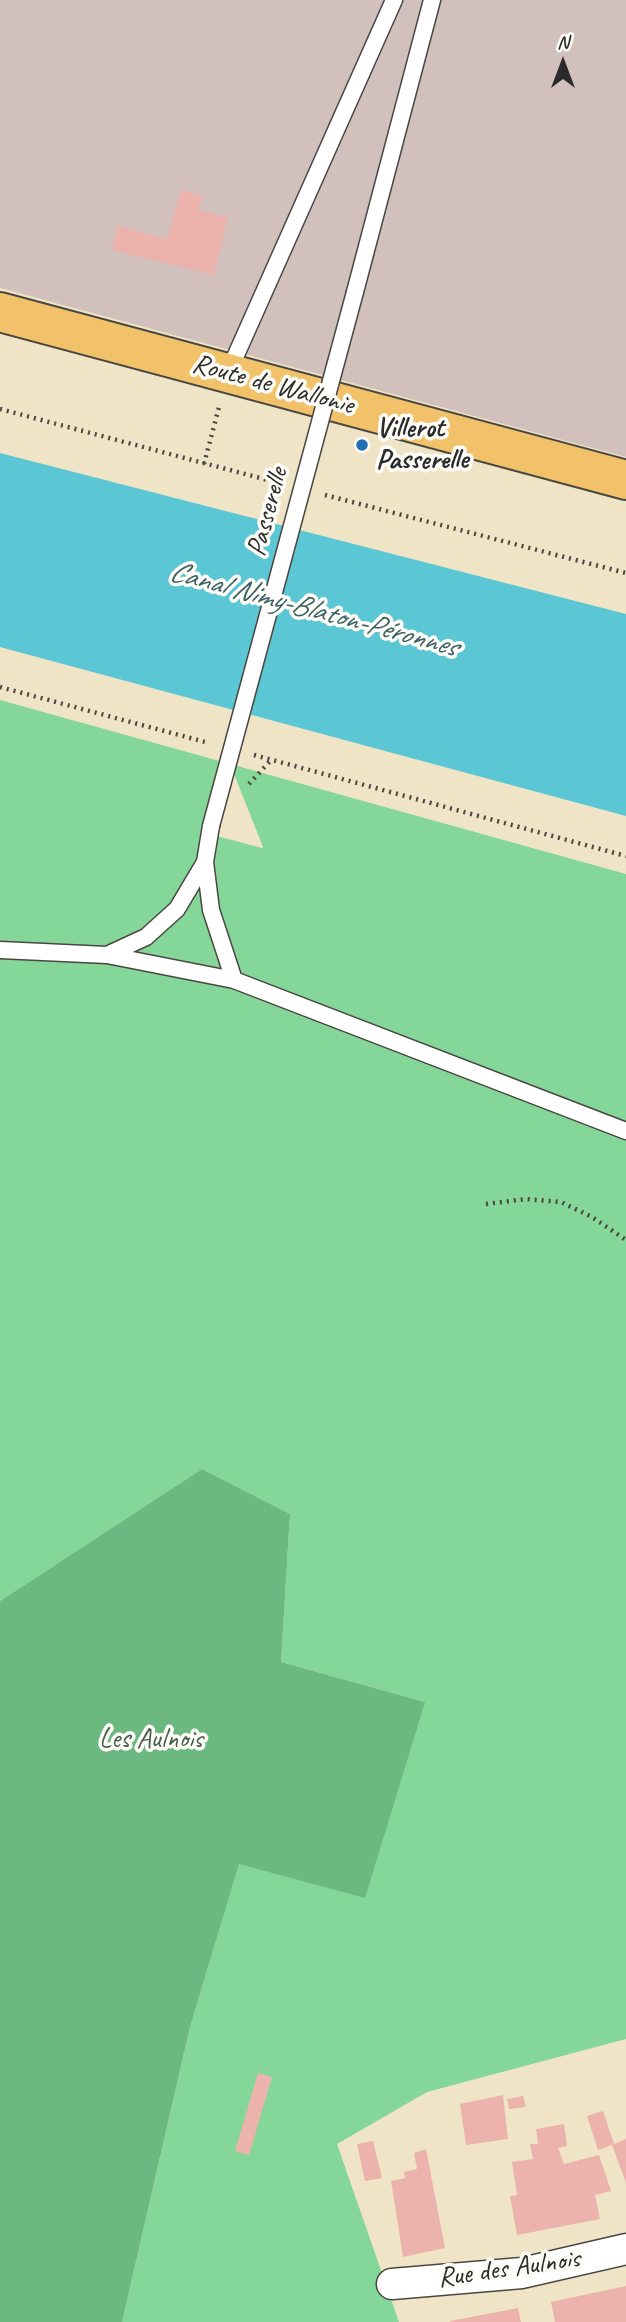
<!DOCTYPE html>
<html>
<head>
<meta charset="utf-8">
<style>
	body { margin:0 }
	#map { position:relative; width:626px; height:2322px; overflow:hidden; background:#f0e4c6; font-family:Caveat,sans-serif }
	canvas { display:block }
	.north { position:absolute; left:528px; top:28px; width:70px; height:70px; -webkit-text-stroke:5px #fdfcf7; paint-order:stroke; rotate:0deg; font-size:19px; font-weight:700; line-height:28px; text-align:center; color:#2b2b2b }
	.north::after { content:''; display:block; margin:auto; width:24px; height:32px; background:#2b2b2b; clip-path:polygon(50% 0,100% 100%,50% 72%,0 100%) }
</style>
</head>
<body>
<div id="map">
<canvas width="626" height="2322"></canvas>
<div class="north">N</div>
</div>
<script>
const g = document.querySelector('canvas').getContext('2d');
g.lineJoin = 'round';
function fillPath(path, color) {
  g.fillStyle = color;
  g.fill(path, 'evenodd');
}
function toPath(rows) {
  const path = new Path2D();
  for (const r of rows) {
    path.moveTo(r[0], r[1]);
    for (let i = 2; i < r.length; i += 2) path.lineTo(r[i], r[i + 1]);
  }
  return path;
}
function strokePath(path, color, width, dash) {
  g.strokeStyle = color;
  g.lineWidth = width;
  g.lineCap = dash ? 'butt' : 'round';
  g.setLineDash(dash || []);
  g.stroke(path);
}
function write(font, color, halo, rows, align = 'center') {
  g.font = font + ' Caveat,sans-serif';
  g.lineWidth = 7;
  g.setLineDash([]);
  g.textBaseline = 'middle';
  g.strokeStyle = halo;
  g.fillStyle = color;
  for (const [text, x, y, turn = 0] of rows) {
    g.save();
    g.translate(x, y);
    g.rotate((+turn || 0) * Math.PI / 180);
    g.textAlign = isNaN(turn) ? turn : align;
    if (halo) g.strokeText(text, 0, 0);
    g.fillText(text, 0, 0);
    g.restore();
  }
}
const industrial = toPath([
	[0,0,626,0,626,457,0,288]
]);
const green = toPath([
	[0,700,626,874,626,2039,427,2092,337,2144,399,2322,122,2322,190,2027,239,1863,425,1702,281,1662,290,1514,202,1469,0,1601],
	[230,764,263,847,262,848,213,835]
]);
const forest = toPath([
	[202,1469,290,1514,281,1662,425,1702,365,1898,239,1864,190,2027,122,2322,0,2322,0,1601]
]);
const water = toPath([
	[0,453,626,614,626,816,0,647]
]);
const building = toPath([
	[181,190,203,196,199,210,228,217,214,275,112,250,118,226,167,239],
	[258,2073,272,2077,249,2155,235,2151],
	[503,2095,508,2139,466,2145,460,2104],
	[523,2096,526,2107,509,2109,507,2099],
	[603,2111,614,2144,626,2139,626,2183,612,2145,598,2150,587,2116],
	[564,2124,567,2146,558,2148,564,2164,599,2155,611,2191,595,2195,600,2219,517,2235,510,2196,517,2195,512,2162,533,2159,530,2144,538,2144,536,2129],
	[373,2141,382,2178,365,2181,357,2144],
	[426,2149,445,2248,403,2257,391,2181,405,2178,404,2172,417,2169,414,2153],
	[626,2286,626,2322,555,2322,551,2302],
	[518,2308,521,2322,450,2322,450,2321]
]);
const path = toPath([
	[0,409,279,483],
	[204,464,219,407],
	[325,495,626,573],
	[0,687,209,743],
	[254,755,626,856],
	[249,784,271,760],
	[486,1204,526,1199,561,1202,592,1217,626,1240]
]);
const service = toPath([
	[355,292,432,0],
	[228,373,394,0],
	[211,826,205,862,211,910,234,980],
	[0,950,107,955,234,980,626,1131],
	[107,955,146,937,177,909,205,862]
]);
const minor = toPath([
	[392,2284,522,2273,626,2249]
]);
const primary = toPath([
	[0,312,626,480]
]);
const serviceBridge = toPath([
	[211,826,355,292]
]);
const markers = [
	[362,445,7,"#1f6fb2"]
];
const streetNames = [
	["Route de Wallonie",273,385,15],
	["Passerelle",268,512,-75],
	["Rue des Aulnois",509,2269,-8]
];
const poiNames = [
	["Villerot",376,429],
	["Passerelle",376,461]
];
const parkNames = [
	["Les Aulnois",151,1740]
];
const waterNames = [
	["Canal Nimy-Blaton-Péronnes",313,610,15]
];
fillPath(industrial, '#d1c0bc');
fillPath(green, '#84d799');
fillPath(forest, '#6bb881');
fillPath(water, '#5bc7d4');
fillPath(building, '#ecb2ac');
strokePath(service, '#494742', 19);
strokePath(minor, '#494742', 33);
strokePath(primary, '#494742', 42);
strokePath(path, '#494742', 4.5, [2, 5]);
strokePath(service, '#fff', 16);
strokePath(minor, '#fff', 30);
strokePath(primary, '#f2c26a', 38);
strokePath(serviceBridge, '#494742', 19, []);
strokePath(serviceBridge, '#fff', 16);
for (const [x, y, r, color] of markers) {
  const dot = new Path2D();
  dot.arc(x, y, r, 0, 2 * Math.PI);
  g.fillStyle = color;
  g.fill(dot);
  strokePath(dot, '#fdfcf7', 2.5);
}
write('28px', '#2b2b2b', '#fdfcf7', streetNames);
write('bold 28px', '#2b2b2b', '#fdfcf7', poiNames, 'left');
write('28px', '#465f4c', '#fdfcf7', parkNames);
write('italic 30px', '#3c6266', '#fdfcf7', waterNames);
</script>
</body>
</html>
